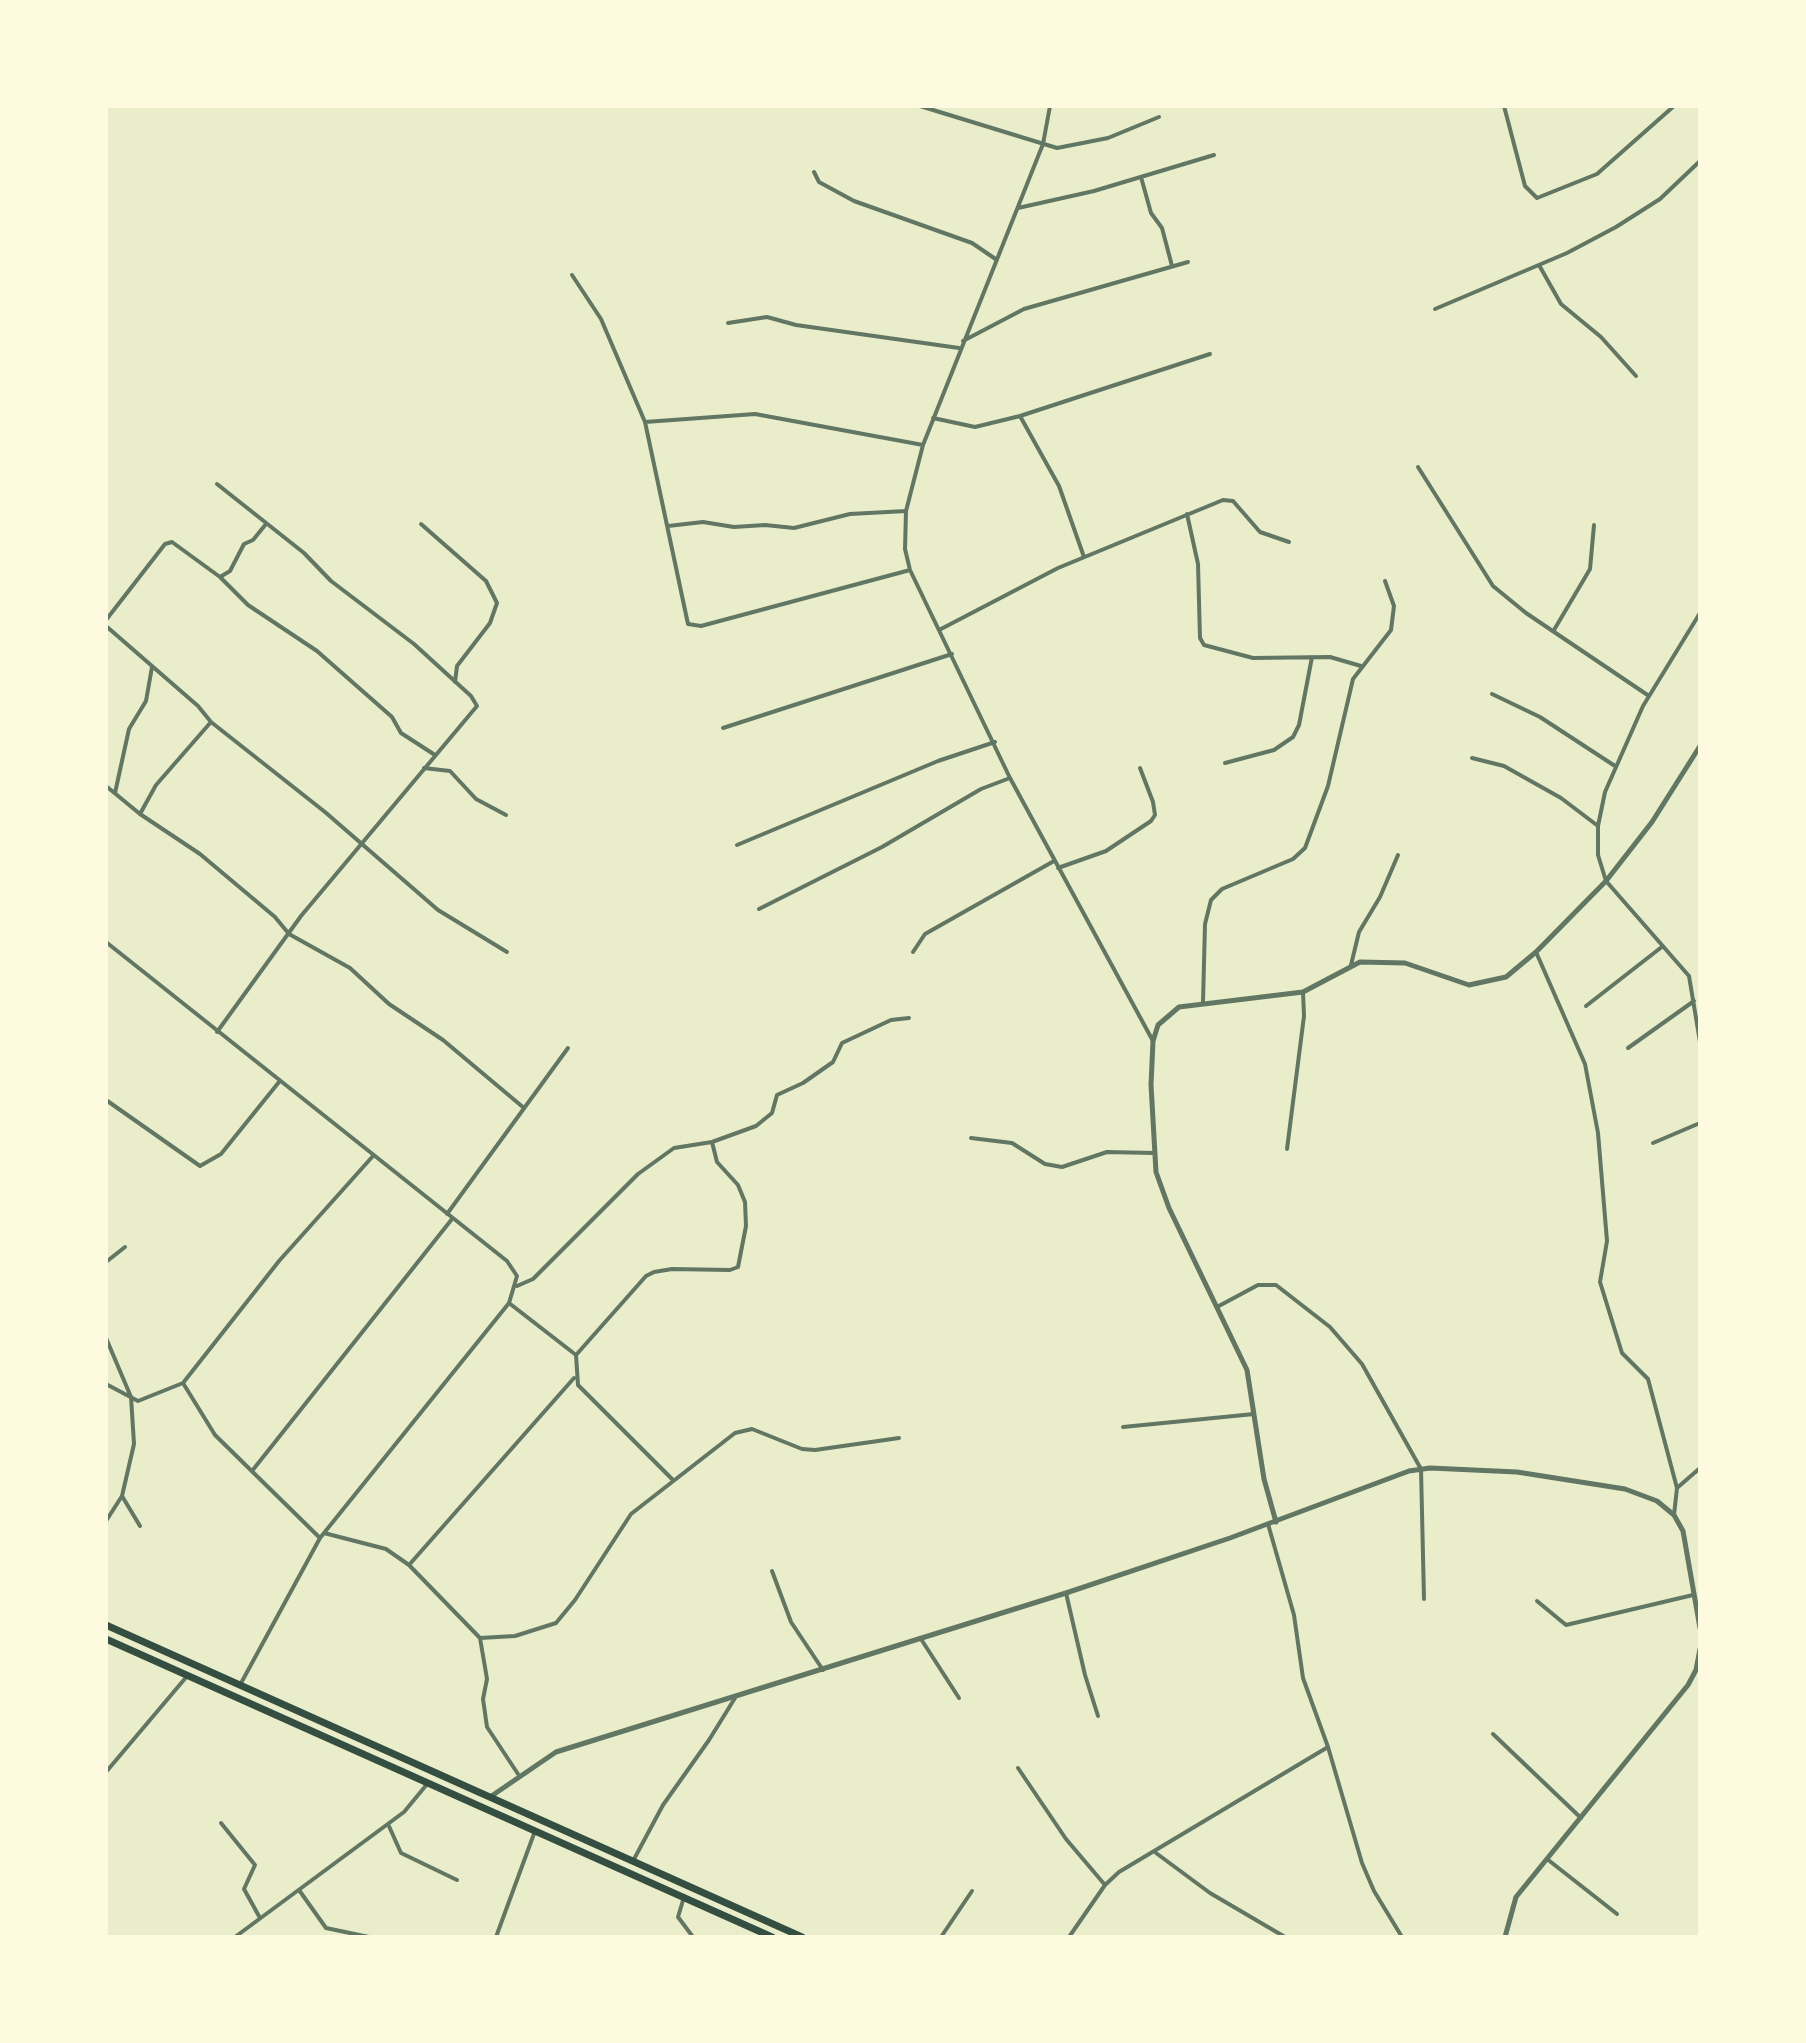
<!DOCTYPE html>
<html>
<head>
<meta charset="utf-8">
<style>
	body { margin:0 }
	#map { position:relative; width:1806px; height:2043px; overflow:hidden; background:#e9edc9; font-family:"Playfair Display",serif }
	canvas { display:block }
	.frame { position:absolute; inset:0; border:108px solid #fefae0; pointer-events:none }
</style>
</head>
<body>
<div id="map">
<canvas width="1806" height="2043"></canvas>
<div class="frame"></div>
</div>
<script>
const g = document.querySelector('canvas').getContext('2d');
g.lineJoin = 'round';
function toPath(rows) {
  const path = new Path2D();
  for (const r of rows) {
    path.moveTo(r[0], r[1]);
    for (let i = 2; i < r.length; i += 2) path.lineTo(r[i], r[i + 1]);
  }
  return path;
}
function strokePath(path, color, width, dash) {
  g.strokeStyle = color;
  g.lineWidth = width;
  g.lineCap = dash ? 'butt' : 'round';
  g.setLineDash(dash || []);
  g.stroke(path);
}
const minor = toPath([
	[920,106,1057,148,1108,138,1159,117],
	[1050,106,1043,144,923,445,906,511,905,549,910,570,1010,778,1153,1041],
	[1504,106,1525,186,1537,198,1597,174,1674,106],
	[814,172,819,182,854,201,972,243,997,260],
	[1141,177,1151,213,1162,228,1172,266],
	[1018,208,1094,191,1214,155],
	[1539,265,1561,304,1601,337,1636,376],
	[572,275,601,319,645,422,688,624,701,626,910,570],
	[1435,309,1567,253,1616,227,1660,199,1700,161],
	[728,323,767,317,796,325,959,348],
	[963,341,1024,309,1188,262],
	[1020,416,1059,486,1084,557],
	[933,418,975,427,1020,416,1210,354],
	[645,422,755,414,923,445],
	[1418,467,1493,586,1526,613,1649,696],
	[217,484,304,553,331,581,414,644,471,696,477,706,301,916,217,1032],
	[1187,514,1198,564,1200,638,1204,645,1253,658,1330,657,1361,666],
	[421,524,486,581,497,603,490,623,457,666,455,682],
	[668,526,703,522,734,527,765,525,794,528,850,514,906,511],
	[220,577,230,571,244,544,253,540,266,524],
	[1700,613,1643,706,1605,792,1598,826,1598,855,1606,881,1689,976,1700,1042],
	[106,620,165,544,172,542,220,577,248,605,317,651,392,717,401,733,435,755],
	[106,626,198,706,211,722,325,812,438,910,507,952],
	[941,629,1058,568,1223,500,1233,501,1260,532,1289,542],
	[1554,630,1590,569,1594,525],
	[1492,694,1540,717,1615,766],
	[723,728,952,654],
	[1472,758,1504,766,1561,798,1598,826],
	[1225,763,1274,750,1293,737,1299,725,1312,657],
	[424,768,450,771,476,799,506,815],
	[106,786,140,814,200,854,275,917,289,934,350,968,389,1004,443,1040,524,1108],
	[115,793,129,729,146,701,152,667],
	[140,814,156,785,211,722],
	[737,845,938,761,995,742],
	[1058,868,1106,851,1151,821,1155,815,1153,802,1140,768],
	[759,909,882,847,981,789,1010,778],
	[106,942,507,1261,517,1276,509,1303,320,1538,240,1685],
	[913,952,925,934,1054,861],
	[1536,952,1585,1064,1598,1133,1607,1241,1600,1282,1622,1353,1648,1379,1677,1488],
	[1351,965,1359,932,1380,897,1398,855],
	[1203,1002,1205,924,1211,900,1222,889,1293,859,1305,848,1328,786,1353,679,1391,630,1394,606,1385,581],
	[1586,1006,1663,946],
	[1628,1048,1694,1001],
	[106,1100,200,1166,221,1154,279,1082],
	[971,1138,1012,1143,1045,1164,1062,1167,1107,1152,1154,1153],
	[1653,1143,1700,1123],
	[1287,1149,1304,1016,1303,992],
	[447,1214,568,1048],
	[106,1262,125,1247],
	[517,1286,533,1279,638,1174,674,1148,712,1142,756,1126,772,1113,777,1095,803,1083,833,1062,842,1043,891,1020,909,1018],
	[509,1303,576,1355],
	[1217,1307,1258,1285,1276,1285,1330,1327,1362,1364,1421,1469,1424,1599],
	[106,1338,131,1397,134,1444,122,1496,140,1526],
	[183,1383,215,1435,320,1538],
	[106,1384,138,1401,183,1383,279,1261,373,1156],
	[1123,1427,1254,1414],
	[252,1471,452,1219],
	[672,1479,578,1385,576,1355,646,1276,654,1272,672,1269,730,1270,738,1267,746,1226,745,1202,738,1185,717,1162,712,1142],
	[1674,1515,1677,1488,1700,1468],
	[106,1521,122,1496],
	[1268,1524,1294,1615,1303,1678,1328,1747,1362,1863,1374,1891,1402,1937],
	[324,1533,386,1549,409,1565,480,1638,487,1679,483,1699,487,1727,518,1774],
	[409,1565,574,1378],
	[772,1571,791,1622,823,1670],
	[1066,1593,1085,1675,1098,1716],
	[1537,1601,1566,1625,1693,1595],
	[480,1638,515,1636,556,1623,575,1600,631,1514,735,1433,752,1429,802,1449,815,1450,899,1438],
	[921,1639,959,1698],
	[1493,1734,1581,1818],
	[1018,1768,1066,1839,1105,1885],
	[106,1772,188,1675],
	[221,1823,255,1865,244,1889,260,1918],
	[388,1824,401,1853,457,1880],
	[1156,1853,1210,1893,1285,1937],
	[1547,1859,1617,1914],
	[633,1861,663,1805,709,1740,735,1698],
	[299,1890,326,1928,369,1937],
	[684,1897,678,1917,693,1937],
	[235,1937,404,1812,428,1783],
	[496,1937,535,1831],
	[941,1937,972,1891],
	[1069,1937,1105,1885,1119,1872,1328,1747]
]);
const tertiary = toPath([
	[1276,1522,1264,1479,1247,1370,1169,1208,1156,1172,1151,1085,1153,1041,1158,1025,1179,1007,1303,992,1360,962,1405,963,1469,985,1506,977,1536,952,1606,881,1652,822,1700,746],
	[490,1797,556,1752,1066,1593,1230,1538,1409,1471,1430,1468,1517,1472,1625,1489,1657,1501,1674,1515,1683,1531,1700,1628],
	[1505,1937,1516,1897,1688,1685,1696,1670,1700,1649]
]);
const trunk = toPath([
	[106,1625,802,1937],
	[106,1639,772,1937]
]);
strokePath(minor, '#617663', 4);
strokePath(tertiary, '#617663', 5);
strokePath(trunk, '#344e41', 7);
</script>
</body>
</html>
